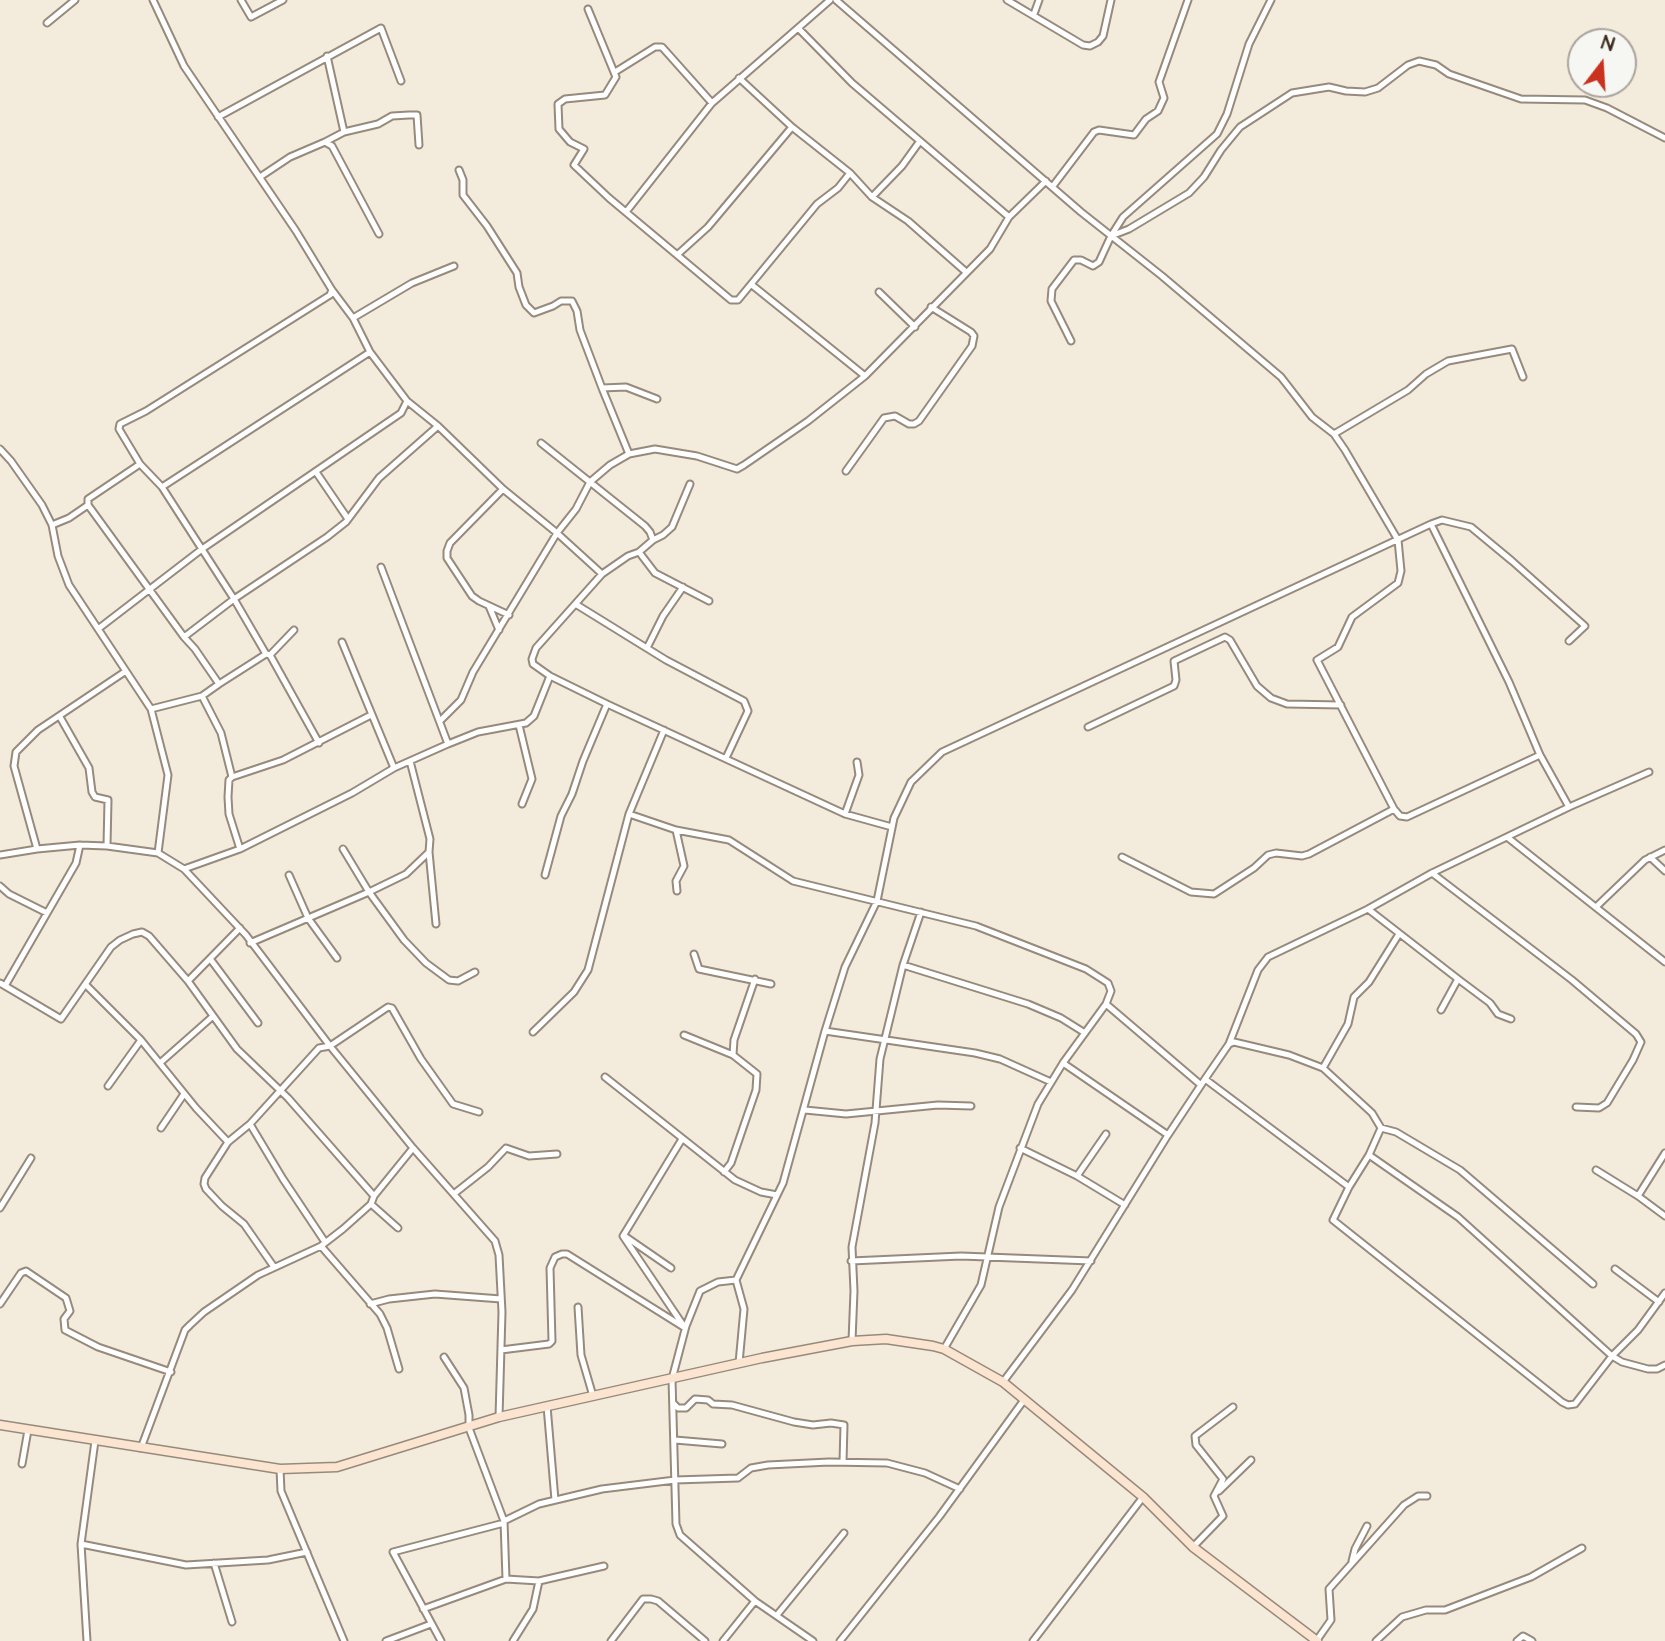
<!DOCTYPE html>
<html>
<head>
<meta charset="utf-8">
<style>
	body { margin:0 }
	#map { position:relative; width:1665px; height:1641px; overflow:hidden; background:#f3ebdb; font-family:"Architects Daughter",sans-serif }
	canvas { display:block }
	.north { position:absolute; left:1567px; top:28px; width:70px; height:70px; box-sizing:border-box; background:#f6f6f2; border:2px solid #aba49d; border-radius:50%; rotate:17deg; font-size:19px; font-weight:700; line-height:28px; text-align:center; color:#3b2a1e }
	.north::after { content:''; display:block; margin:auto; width:24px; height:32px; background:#c8321e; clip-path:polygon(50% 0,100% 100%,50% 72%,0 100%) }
</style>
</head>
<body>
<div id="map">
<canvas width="1665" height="1641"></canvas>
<div class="north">N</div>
</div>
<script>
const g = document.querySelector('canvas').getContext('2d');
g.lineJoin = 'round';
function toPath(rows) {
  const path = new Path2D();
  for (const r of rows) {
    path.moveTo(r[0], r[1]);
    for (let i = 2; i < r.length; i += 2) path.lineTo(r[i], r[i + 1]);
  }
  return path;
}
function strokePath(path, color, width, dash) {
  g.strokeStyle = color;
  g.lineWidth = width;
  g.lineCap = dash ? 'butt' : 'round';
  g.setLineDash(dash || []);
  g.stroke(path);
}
const street = toPath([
	[153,0,184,66,296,231,332,290,353,318,370,352,407,401,438,426,503,489,557,533,602,574],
	[241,0,251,17,283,0],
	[836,0,1081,212,1162,276,1281,377,1312,417,1334,434,1345,450,1398,540,1401,571,1398,583,1352,617,1338,647,1317,660,1394,809,1400,816,1407,817,1540,755],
	[1007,0,1083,45,1090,46,1098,42,1103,36,1111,0],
	[588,9,616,77,605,95,565,99,558,104,559,129,570,142,584,149,574,165,609,198,731,300,738,300,817,204,838,188,850,173],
	[1034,14,1039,0],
	[47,23,75,0],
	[799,29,852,83,920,141],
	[327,56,344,132],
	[615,72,655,47,662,47,712,103],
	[739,78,792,127,850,173,872,197,908,221,966,272],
	[218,117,381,28,401,81],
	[325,142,344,132,378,124,392,116,409,115,417,115,419,145],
	[459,170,463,180,463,195,487,226,517,273,519,287,526,305,534,313,553,306,561,301,572,301,577,311,580,330,602,388,629,454],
	[260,177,290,157,325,142,332,146,379,234],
	[1053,186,1094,132,1099,130,1134,135,1146,119,1158,111,1164,98,1159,82,1188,0],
	[872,197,902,166,920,141,1009,217],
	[626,212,712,103,830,0],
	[1111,236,1129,229,1189,193,1204,177,1221,150,1240,127,1292,93,1329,87,1346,91,1365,92,1378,88,1408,65,1419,61,1436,65,1449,74,1521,99,1585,100,1607,108,1665,138],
	[677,255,708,227,792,127],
	[752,285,865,376],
	[879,292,915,327],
	[353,318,412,283,454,266],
	[1071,341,1051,301,1052,289,1074,260,1081,260,1093,266,1099,262,1111,236,1123,217,1217,134,1227,114,1249,44,1271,0],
	[602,388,626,387,657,399],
	[1334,434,1408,390,1426,374,1448,361,1512,349,1523,377],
	[541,443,645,526,650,532,653,540,639,552,628,556,602,574,536,648,532,659,533,664,550,676,607,704,845,814,892,827],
	[0,449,11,461,42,505,52,525,58,556,69,585,151,709,168,775,158,853],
	[140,464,88,499,88,505,184,637,195,649,219,684,266,654,270,655,294,630],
	[846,471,884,418,895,416,909,424,914,424,919,421,972,346,974,336,971,332,931,307],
	[316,472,348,519],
	[162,487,370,352],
	[503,489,450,543,447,551,447,558,472,596,479,601,509,615],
	[1431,524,1442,520,1471,527,1512,561,1585,626,1569,641],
	[52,525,69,518,88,505],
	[653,540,663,535,672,527,690,484],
	[639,552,655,573,709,601],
	[381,567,448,744],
	[577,605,666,660,744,701,748,711,726,758],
	[489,606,499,630],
	[98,629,202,549,401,413,407,401],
	[184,637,234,599,327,537,346,522,379,478,438,426],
	[342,642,394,768],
	[647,648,663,616,683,587],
	[266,654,234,599,162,487,140,464,119,429,120,424,146,411,330,295,332,290],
	[270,655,319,743],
	[202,696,221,733,232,777,229,780,228,797,229,814,240,849],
	[151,709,202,696,219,684],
	[60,717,89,768,92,792,95,797,108,800,107,846],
	[441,720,461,700,473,672,557,533,576,509,590,482,610,465,629,454,655,449,697,456,737,469,744,465,808,421,865,376,990,249,1009,217,1046,181],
	[519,725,532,779,522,804],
	[1088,727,1174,686,1176,680,1174,661,1225,637,1230,640,1257,686,1271,698,1287,704,1341,705],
	[410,761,430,839,429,852,436,924],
	[232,777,283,760,371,715],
	[1569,807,1649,772],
	[629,814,676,830,729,840,793,881,976,926,1086,969,1108,983,1111,991,1106,1004,1063,1063,1038,1104,999,1207,981,1285,944,1349],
	[845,814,859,775,857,762],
	[676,830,684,866,676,881,677,891],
	[1507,837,1665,962],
	[37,849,14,766,16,752,38,730,126,671],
	[343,849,369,892,404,940,426,963,449,980,458,981,475,972],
	[0,855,37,849,80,845,107,846,158,853,184,869,246,935,330,1046,413,1148,495,1241,499,1255,502,1312,499,1417],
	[1122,857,1191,892,1214,894,1254,868,1268,855,1276,853,1302,856,1309,854,1394,809],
	[1650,857,1665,871],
	[184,869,240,849,352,793,394,768,448,744,478,732,526,723,534,716,550,676],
	[1432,873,1572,980,1636,1034,1641,1042,1633,1060,1607,1103,1599,1108,1576,1107],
	[289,875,308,918,337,958],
	[545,875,561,816,572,794,583,761,607,704],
	[0,886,9,894,47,913],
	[1596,907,1645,860,1665,850],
	[1368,909,1458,979,1441,1010],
	[250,943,369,892,406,874,429,852],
	[694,954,699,969,771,984],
	[211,960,258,1023],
	[903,965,1028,1004,1061,1018,1085,1033],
	[1458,979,1490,1003,1498,1014,1511,1019],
	[188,981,240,928],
	[0,983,61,1019,111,947,120,940,133,934,142,932,149,936,188,981,237,1049,288,1098,374,1196],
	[86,985,141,1040,196,1108,228,1142,250,1124,319,1048,330,1046,388,1007,392,1008,421,1059,453,1104,479,1112],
	[5,986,76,863,80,845],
	[1106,1004,1201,1085],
	[825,1031,975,1053,1000,1059,1051,1082],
	[533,1032,574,992,588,970,629,814,664,730],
	[684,1035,733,1055,757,1074,756,1090,731,1163,724,1172],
	[733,1055,734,1040,755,979],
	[160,1063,212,1017],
	[1063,1063,1168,1135],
	[1323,1068,1348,1024,1354,997,1369,982,1399,934],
	[605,1077,735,1180,761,1192,777,1195],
	[1205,1079,1349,1187],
	[108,1086,141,1040],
	[805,1110,846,1114,938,1105,971,1106],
	[250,1124,283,1179,325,1242],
	[161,1128,184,1094],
	[1381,1128,1396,1132,1460,1170,1593,1284],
	[682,1139,623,1236,683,1325],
	[228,1142,205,1178,204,1184,206,1189,222,1206,244,1224,274,1267],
	[1020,1148,1077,1176,1125,1205],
	[1369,1155,1458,1217,1612,1356,1622,1362,1648,1369,1657,1369,1665,1365],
	[1596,1170,1638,1196,1665,1216],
	[1077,1176,1106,1134],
	[455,1193,488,1167,506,1148,529,1156,557,1154],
	[1638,1196,1665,1153],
	[371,1204,398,1228],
	[0,1208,31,1158],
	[626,1237,671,1268],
	[321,1246,380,1314,387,1328,399,1369],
	[851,1261,961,1256,1091,1261],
	[1615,1269,1659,1302],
	[736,1280,744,1309,739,1363],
	[0,1304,21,1273,26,1271,66,1298,70,1311,64,1319,65,1330,98,1347,171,1372],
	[370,1304,389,1299,435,1294,501,1299],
	[578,1307,581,1355,593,1396],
	[852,1341,854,1291,852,1247,875,1123,880,1059,903,965,921,912],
	[501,1350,549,1344,552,1341,550,1268,555,1257,562,1254,567,1254,685,1328],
	[444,1357,464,1388,469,1415,469,1428,504,1521,506,1579],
	[1003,1382,1072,1290,1168,1135,1205,1079,1229,1044,1234,1042,1289,1055,1323,1068,1372,1113,1381,1128,1369,1155,1349,1187,1333,1220,1562,1402,1568,1405,1575,1404,1612,1356,1638,1330,1665,1293],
	[674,1404,678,1408,686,1408,695,1399,708,1400,713,1404,732,1405,794,1422,813,1425,831,1423,844,1425,843,1462],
	[547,1406,555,1500],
	[675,1440,722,1444],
	[141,1448,185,1330,190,1325,204,1312,258,1275,321,1246,343,1229,371,1204,374,1196,413,1148],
	[22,1464,28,1430],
	[280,1469,281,1491,344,1641],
	[1219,1491,1251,1460],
	[504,1521,539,1504,602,1489,675,1480,738,1478,751,1468,768,1465,829,1462,887,1463,925,1473,960,1489],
	[81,1544,186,1565,268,1560,307,1552],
	[1193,1547,1223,1516,1214,1496,1223,1479,1196,1445,1195,1436,1233,1407],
	[1352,1561,1355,1549,1367,1526],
	[214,1563,232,1622],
	[539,1581,604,1566],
	[423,1609,506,1579,539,1581,533,1609,513,1641],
	[777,1615,844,1533],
	[1317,1640,1331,1620,1329,1589,1404,1505,1418,1496,1427,1496],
	[87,1641,81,1544,95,1441],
	[386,1641,431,1624],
	[441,1641,393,1552,504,1523],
	[611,1641,643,1599,651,1599,658,1601,705,1641],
	[723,1641,755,1601],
	[813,1641,755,1601,680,1535,676,1524,672,1379,686,1326,700,1291,718,1282,736,1280,783,1183,825,1031,845,967,877,901,894,818,911,782,942,752,1431,524,1509,682,1540,755,1569,807,1432,873,1368,909,1268,957,1258,970,1229,1044],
	[840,1641,939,1517,1024,1400],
	[1033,1641,1143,1497],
	[1376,1641,1402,1617,1426,1610,1445,1610,1531,1577,1582,1548],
	[1517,1641,1523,1636,1532,1641]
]);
const secondary = toPath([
	[0,1425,280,1469,337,1467,499,1417,762,1358,852,1341,886,1339,933,1346,944,1349,1003,1382,1143,1497,1193,1547,1317,1641]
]);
strokePath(street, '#978a7c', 9);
strokePath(secondary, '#978a7c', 11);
strokePath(street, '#fff', 5);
strokePath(secondary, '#fce5d0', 8);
</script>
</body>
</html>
